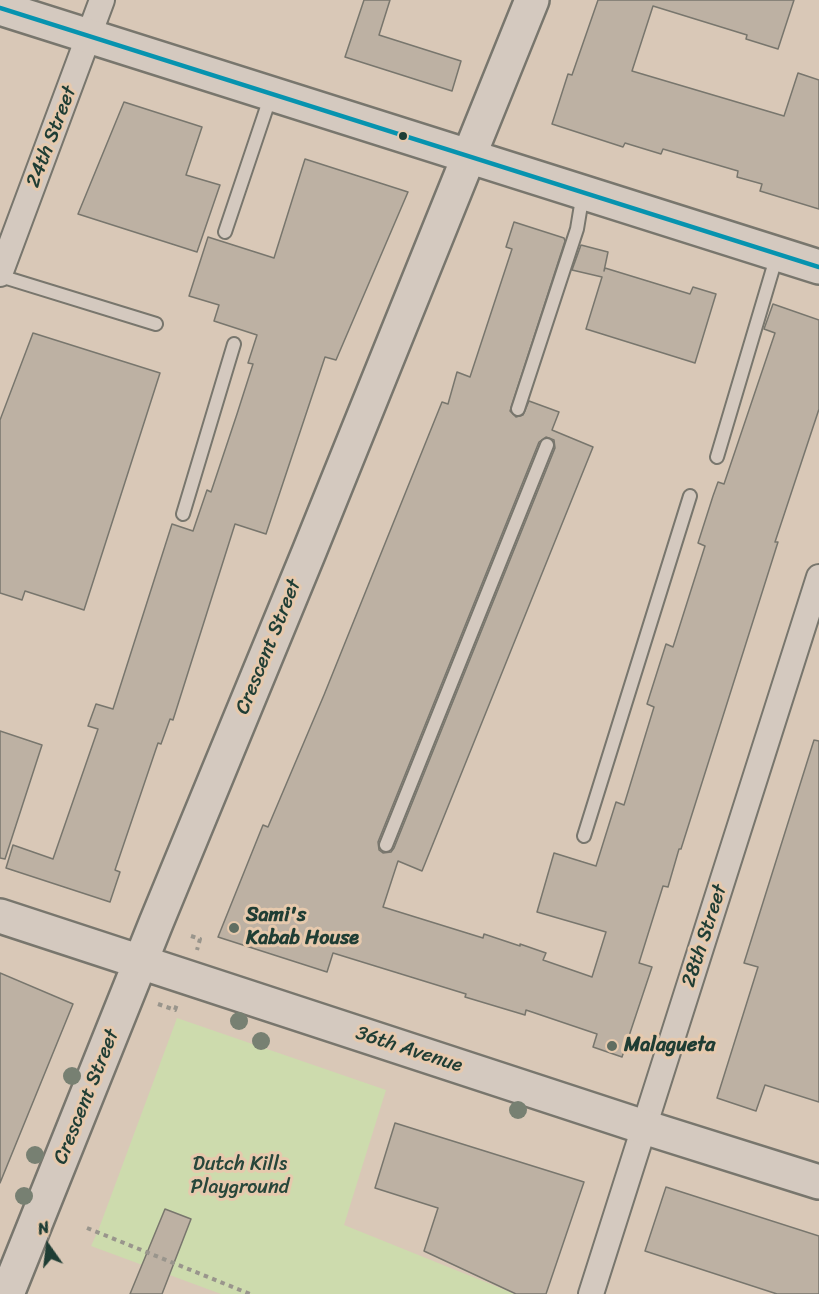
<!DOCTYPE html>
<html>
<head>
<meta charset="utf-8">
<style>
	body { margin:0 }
	#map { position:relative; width:819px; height:1294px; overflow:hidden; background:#d9c8b7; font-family:Sriracha,sans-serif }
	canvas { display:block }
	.north { position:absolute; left:18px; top:1216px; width:60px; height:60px; -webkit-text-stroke:4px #e6c9ad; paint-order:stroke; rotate:346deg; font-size:16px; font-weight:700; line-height:24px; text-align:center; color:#1f3d34 }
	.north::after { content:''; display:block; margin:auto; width:21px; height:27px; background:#1f3d34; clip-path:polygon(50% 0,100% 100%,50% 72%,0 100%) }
</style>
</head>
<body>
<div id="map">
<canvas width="819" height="1294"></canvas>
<div class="north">N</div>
</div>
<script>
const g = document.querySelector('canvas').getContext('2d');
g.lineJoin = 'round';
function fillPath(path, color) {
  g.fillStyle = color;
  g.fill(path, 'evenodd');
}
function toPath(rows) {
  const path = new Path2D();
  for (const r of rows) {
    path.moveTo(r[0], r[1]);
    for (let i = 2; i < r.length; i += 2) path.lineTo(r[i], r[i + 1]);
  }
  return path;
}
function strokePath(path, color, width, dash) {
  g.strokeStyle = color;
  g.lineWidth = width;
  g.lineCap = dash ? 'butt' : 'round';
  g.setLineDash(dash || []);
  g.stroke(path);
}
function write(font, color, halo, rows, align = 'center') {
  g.font = font + ' Sriracha,sans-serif';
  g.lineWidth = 6;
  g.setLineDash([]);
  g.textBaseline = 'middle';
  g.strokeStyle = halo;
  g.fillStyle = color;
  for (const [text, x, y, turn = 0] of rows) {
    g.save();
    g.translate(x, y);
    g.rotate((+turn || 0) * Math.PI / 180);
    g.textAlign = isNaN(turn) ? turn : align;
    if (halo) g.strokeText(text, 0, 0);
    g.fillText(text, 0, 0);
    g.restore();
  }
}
const green = toPath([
	[177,1018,386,1090,344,1225,515,1294,221,1294,91,1246,98,1231]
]);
const building = toPath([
	[364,0,390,0,379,35,461,61,452,91,345,57,364,0],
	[598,0,794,0,778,49,746,39,747,35,653,6,632,71,784,116,798,73,819,80,819,209,760,191,762,184,737,177,738,171,663,149,661,154,625,143,623,147,552,124,568,74,572,75,598,0],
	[124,102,202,127,186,175,220,185,197,252,78,214,124,102],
	[305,159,408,192,336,360,325,357,266,534,235,524,173,720,170,719,161,744,158,743,115,870,120,872,110,902,6,868,13,845,53,859,98,729,88,726,96,704,113,709,172,524,193,531,207,490,211,492,237,414,253,364,248,363,257,335,214,321,219,305,189,296,208,237,274,258,305,159],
	[514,222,564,238,565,241,510,411,516,417,523,415,529,401,559,412,552,430,593,447,422,871,398,861,383,907,483,938,484,934,520,946,520,944,546,953,543,960,592,977,606,932,537,912,554,853,596,866,616,802,624,805,654,707,647,704,666,644,673,647,705,546,698,543,713,496,718,482,724,484,775,333,764,329,773,304,819,320,819,409,775,542,778,542,681,849,679,849,668,887,663,886,639,963,652,967,622,1057,593,1047,597,1034,526,1010,525,1015,465,997,466,994,333,953,327,972,218,937,263,825,268,827,324,695,442,402,448,404,457,372,470,377,512,249,506,247,514,222],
	[546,437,554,440,555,448,394,848,391,852,383,853,379,850,378,842,539,442,546,437],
	[581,245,608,252,604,271,605,268,690,294,693,287,716,294,695,363,586,329,602,277,572,270,581,245],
	[33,333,160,373,84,610,25,591,22,600,0,593,0,420,33,333],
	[0,731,42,745,5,859,0,858,0,731],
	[814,740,819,741,819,1102,765,1085,756,1111,717,1098,758,967,744,963,814,740],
	[0,973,73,1004,0,1183,0,973],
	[395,1123,584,1182,546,1294,516,1294,424,1251,438,1208,375,1188,395,1123],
	[666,1187,819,1236,819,1294,777,1294,645,1251,666,1187],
	[165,1209,191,1219,162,1294,130,1294,165,1209]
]);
const path = toPath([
	[191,936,200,939,197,950],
	[158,1004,175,1010,177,1004],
	[87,1228,250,1294]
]);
const lane = toPath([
	[225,232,271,95],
	[0,276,156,324],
	[518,409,577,229,583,193],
	[717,457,777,255],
	[183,514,234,344],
	[584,836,690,496],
	[386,845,547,445]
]);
const street = toPath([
	[0,274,102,0],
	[591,1294,819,577]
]);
const secondary = toPath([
	[0,8,819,267],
	[0,916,644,1127,819,1182],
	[7,1294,156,923,309,552,532,0]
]);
const bus1 = toPath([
	[0,8,819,267]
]);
const trees = [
	[239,1021],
	[261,1041],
	[72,1076],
	[518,1110],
	[35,1155],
	[24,1196]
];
const markers = [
	[403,136,5,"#1f3d34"],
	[234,928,6,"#606e62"],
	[612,1046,6,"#606e62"]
];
const streetNames = [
	["24th Street",52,137,-69],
	["Crescent Street",269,647,-68],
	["28th Street",705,936,-72],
	["36th Avenue",409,1050,18],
	["Crescent Street",87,1097,-68]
];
const poiNames = [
	["Sami's",246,916],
	["Kabab House",246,939],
	["Malagueta",624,1046]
];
const parkNames = [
	["Dutch Kills",240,1165],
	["Playground",240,1188]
];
fillPath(green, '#cddbad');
fillPath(building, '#bdb1a3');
strokePath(building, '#78766d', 1.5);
strokePath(lane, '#78766d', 16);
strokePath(street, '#78766d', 28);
strokePath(secondary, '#78766d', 38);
strokePath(path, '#99958c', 4, [4.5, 4.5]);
strokePath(lane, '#d4c9bf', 12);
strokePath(street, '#d4c9bf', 24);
strokePath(secondary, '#d4c9bf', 33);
strokePath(bus1, '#0693af', 4.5);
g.fillStyle = '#778072';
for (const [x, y] of trees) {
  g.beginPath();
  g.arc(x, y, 9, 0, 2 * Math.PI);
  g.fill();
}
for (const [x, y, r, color] of markers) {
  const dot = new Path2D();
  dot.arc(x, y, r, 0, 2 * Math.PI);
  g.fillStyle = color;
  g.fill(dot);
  strokePath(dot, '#e6c9ad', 2);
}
write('20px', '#1f3d34', '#e6c9ad', streetNames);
write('bold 20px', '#1f3d34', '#e6c9ad', poiNames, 'left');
write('20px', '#27463a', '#e6c9ad', parkNames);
</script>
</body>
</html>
